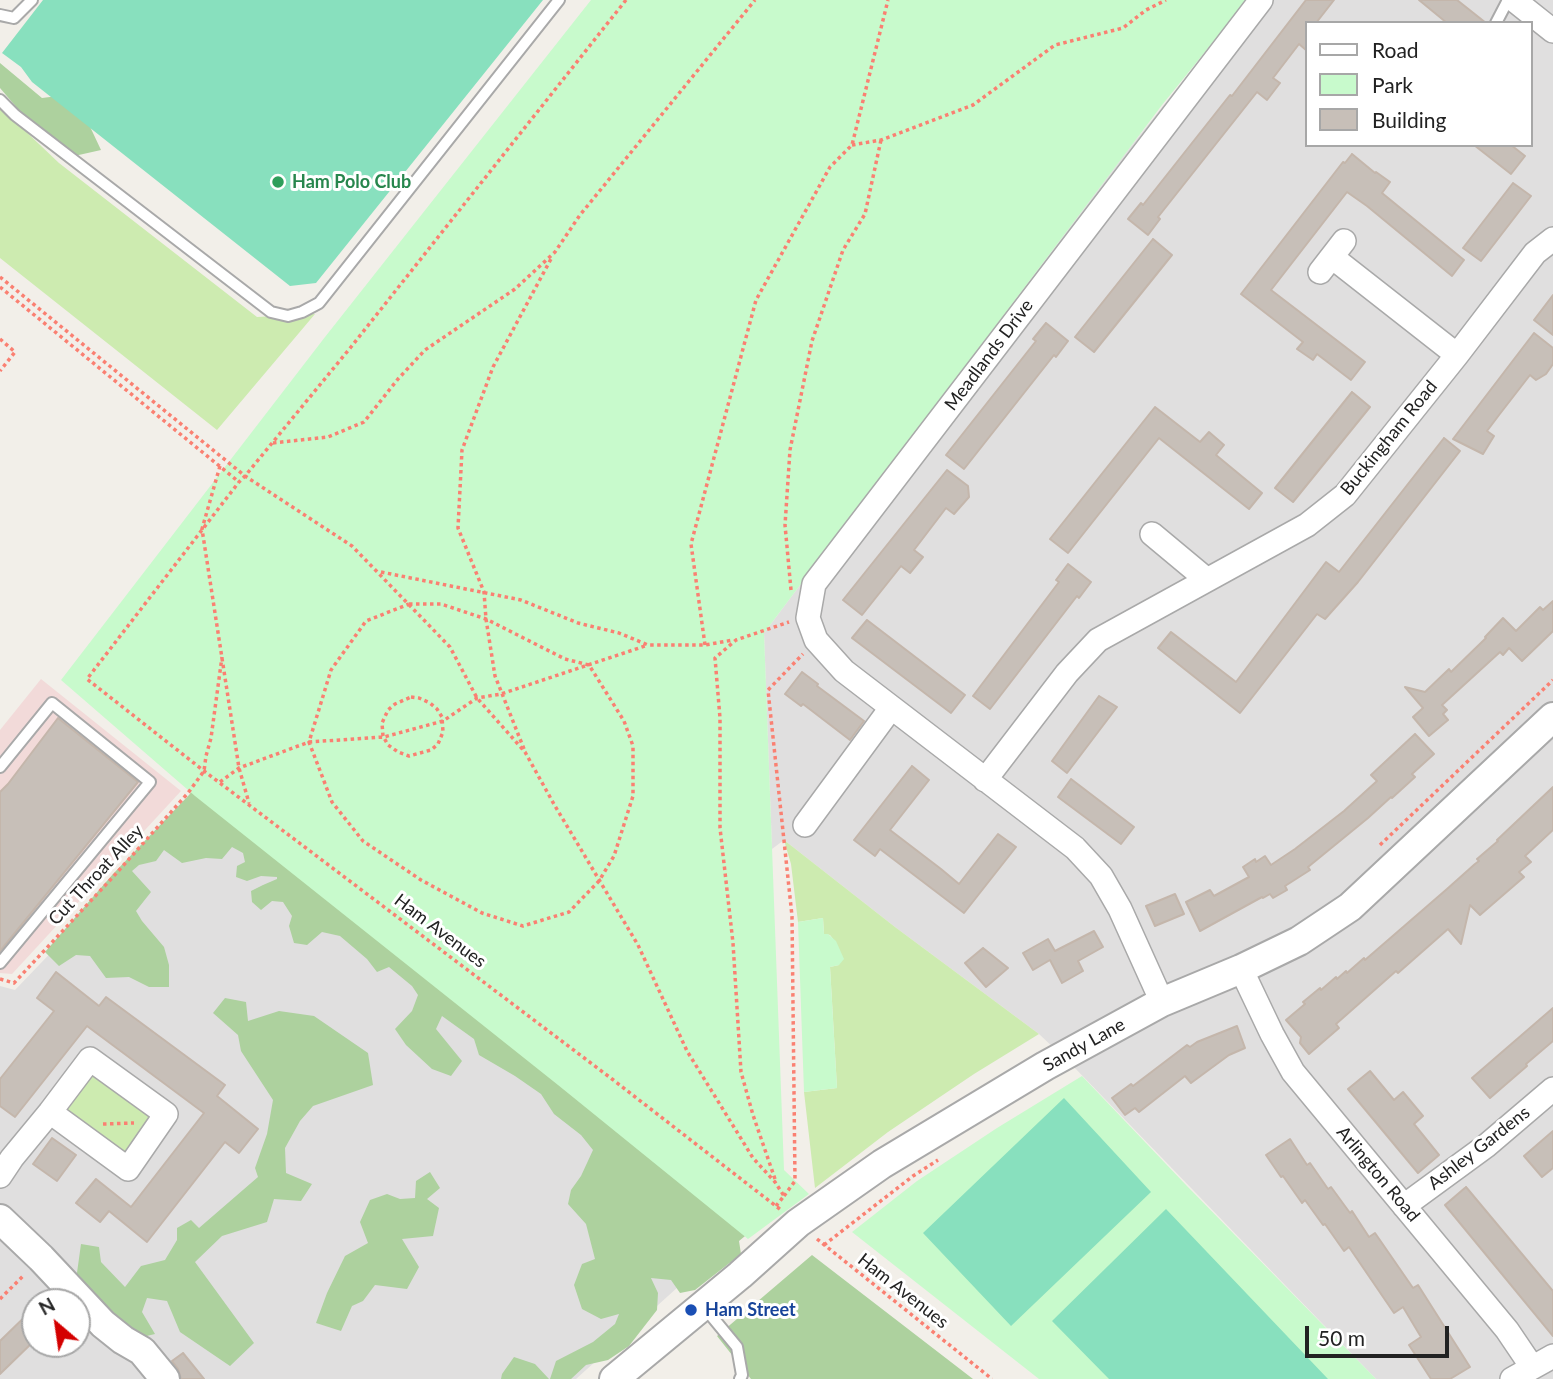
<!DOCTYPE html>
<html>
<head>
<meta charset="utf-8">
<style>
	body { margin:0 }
	#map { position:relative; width:1553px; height:1379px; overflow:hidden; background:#f2efe9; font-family:Lato,sans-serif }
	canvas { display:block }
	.legend { position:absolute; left:1305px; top:21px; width:228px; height:126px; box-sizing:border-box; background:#fff; border:2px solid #a7a7a7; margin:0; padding:9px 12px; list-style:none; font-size:21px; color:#222 }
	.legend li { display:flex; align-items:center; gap:14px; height:35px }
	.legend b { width:35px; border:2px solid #a7a7a7 }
	.north { position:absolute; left:21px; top:1288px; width:70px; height:70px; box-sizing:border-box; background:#fff; border:2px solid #a7a7a7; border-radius:50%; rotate:331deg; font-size:19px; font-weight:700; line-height:28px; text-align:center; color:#222 }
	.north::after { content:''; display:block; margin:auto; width:24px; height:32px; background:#d40000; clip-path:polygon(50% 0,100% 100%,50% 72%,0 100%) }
	.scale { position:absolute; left:1305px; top:1326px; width:144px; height:32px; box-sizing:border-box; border:4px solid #222; border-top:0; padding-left:9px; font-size:21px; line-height:24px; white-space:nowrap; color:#222; -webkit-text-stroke:5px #fff; paint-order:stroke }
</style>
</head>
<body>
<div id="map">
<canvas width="1553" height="1379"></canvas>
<ul class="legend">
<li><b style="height:9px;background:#fff"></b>Road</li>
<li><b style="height:19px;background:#c8facc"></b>Park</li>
<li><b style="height:19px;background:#c7bfb8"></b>Building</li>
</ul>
<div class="north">N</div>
<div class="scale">50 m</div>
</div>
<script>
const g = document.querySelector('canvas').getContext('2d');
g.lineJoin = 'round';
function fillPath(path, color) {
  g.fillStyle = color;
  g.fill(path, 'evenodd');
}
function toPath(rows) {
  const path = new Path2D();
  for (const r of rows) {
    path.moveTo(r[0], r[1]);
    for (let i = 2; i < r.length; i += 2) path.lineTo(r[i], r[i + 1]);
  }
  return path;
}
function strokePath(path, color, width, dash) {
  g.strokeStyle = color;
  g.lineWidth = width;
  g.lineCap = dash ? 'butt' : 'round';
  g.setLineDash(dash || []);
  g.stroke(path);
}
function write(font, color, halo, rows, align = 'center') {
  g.font = font + ' Lato,sans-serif';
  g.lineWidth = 6;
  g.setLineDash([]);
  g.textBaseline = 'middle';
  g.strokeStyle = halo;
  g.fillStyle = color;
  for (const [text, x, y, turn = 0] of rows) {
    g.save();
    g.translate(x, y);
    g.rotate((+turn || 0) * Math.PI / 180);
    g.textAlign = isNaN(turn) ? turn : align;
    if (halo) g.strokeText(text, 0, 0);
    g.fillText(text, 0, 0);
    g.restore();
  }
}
const residential = toPath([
	[1247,0,1553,0,1553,1379,1376,1379,1072,1065,1039,1034,895,927,784,840,772,849,764,633,1128,150],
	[1306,23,1530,23,1530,145,1306,145],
	[195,796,739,1232,576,1379,0,1379,0,986,15,990,63,940],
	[35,1302,77,1302,77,1344,35,1344]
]);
const commercial = toPath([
	[41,679,181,791,12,974,0,973,0,730]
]);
const grass = toPath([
	[0,107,59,163,257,317,315,314,217,430,0,258],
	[784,840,895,927,1039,1034,974,1074,888,1132,815,1188,804,1092,837,1088,830,967,839,965,833,939,830,935,824,934,823,918,798,922,791,864],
	[87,1073,97,1074,149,1113,152,1124,129,1153,122,1154,63,1108]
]);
const forest = toPath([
	[0,63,42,98,58,96,85,116,101,150,61,159,33,133,18,109,0,88],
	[202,778,767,1218,739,1241,741,1254,695,1290,680,1293,671,1280,651,1278,658,1293,657,1310,629,1346,608,1360,586,1365,571,1379,550,1379,556,1361,593,1342,615,1324,619,1314,601,1319,582,1309,574,1285,582,1264,595,1259,586,1224,568,1204,571,1190,581,1176,593,1150,581,1135,554,1114,541,1094,515,1076,479,1055,474,1039,442,1016,436,1029,462,1061,451,1076,432,1069,406,1045,395,1029,412,1011,418,995,412,986,389,967,377,972,367,959,340,936,322,932,307,945,294,943,289,926,292,916,283,902,272,901,261,910,252,902,251,891,263,885,277,879,277,877,261,876,247,881,236,877,237,866,245,862,243,853,232,847,222,859,206,858,182,863,164,850,156,861,139,865,132,871,151,892,136,911,142,921,164,947,169,965,169,987,149,987,129,977,106,978,90,956,76,955,59,966,45,952,113,874,189,795],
	[225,998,246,1002,248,1021,279,1011,314,1016,368,1053,373,1085,313,1106,300,1121,285,1148,286,1173,312,1184,301,1201,274,1199,267,1222,222,1236,195,1262,254,1343,230,1366,180,1332,167,1301,147,1298,142,1312,155,1334,134,1339,76,1280,81,1244,99,1247,101,1262,125,1287,141,1266,165,1260,177,1240,177,1228,191,1220,199,1228,258,1177,255,1168,267,1134,273,1100,241,1051,238,1035,213,1013],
	[430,1172,440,1188,427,1199,439,1208,433,1236,402,1239,419,1267,407,1289,375,1285,363,1301,352,1306,341,1331,316,1323,327,1293,345,1256,368,1243,360,1222,370,1200,387,1194,400,1199,415,1198,416,1181],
	[812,1255,973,1379,751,1379,717,1336],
	[514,1357,535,1364,549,1379,501,1379,502,1374]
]);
const park = toPath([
	[591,0,1247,0,1162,105,764,633,784,1170,809,1194,748,1239,558,1085,195,796,61,680,325,337],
	[823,918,824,934,828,934,836,941,844,959,839,965,830,967,837,1088,804,1092,798,922],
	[1082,1076,1186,1185,1376,1379,1039,1379,852,1232,917,1181,997,1128]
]);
const pitch = toPath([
	[43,0,543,0,316,283,290,286,32,82,21,67,2,53],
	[1064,1098,1151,1192,1011,1326,923,1233],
	[1166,1209,1328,1379,1109,1379,1052,1321]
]);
const building = toPath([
	[1306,0,1334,0,1316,23,1306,23,1306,50,1299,44,1273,78,1280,83,1267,100,1257,92,1158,217,1160,219,1148,235,1128,219,1141,203,1143,205,1230,95,1232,96,1306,0],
	[1419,0,1457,0,1486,23,1447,23,1419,0],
	[1474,145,1511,145,1525,156,1511,174,1474,145],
	[1352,154,1375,173,1376,172,1390,182,1382,193,1464,260,1452,276,1367,206,1347,192,1271,290,1365,362,1351,380,1317,354,1313,360,1297,349,1303,342,1241,294,1343,162,1345,163,1352,154],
	[1513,183,1531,196,1481,261,1463,248,1513,183],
	[1153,239,1172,255,1094,352,1075,337,1153,239],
	[1553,295,1553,335,1534,320,1553,295],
	[1046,323,1068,341,1056,357,1054,355,964,469,946,455,1036,341,1033,339,1046,323],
	[1534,333,1553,348,1553,364,1546,374,1536,380,1530,375,1499,415,1487,431,1494,436,1483,454,1453,439,1534,333],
	[1352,392,1370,407,1293,502,1275,488,1352,392],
	[1155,407,1200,442,1209,432,1224,445,1216,455,1262,493,1249,509,1159,438,1068,553,1050,539,1155,407],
	[1444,438,1460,451,1358,582,1325,619,1317,614,1240,713,1158,648,1171,632,1236,682,1326,562,1339,572,1444,438],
	[947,470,968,486,969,497,954,514,946,508,914,550,923,557,910,573,901,566,862,615,843,600,947,470],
	[1068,564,1091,582,1079,598,1077,596,990,709,973,696,1059,582,1056,580,1068,564],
	[1553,601,1553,631,1522,661,1509,648,1503,655,1500,652,1442,705,1447,710,1443,714,1448,720,1429,736,1413,717,1423,708,1405,687,1425,692,1449,669,1451,672,1486,638,1485,637,1503,618,1516,631,1540,607,1543,610,1553,601],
	[867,620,965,695,951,713,852,638,867,620],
	[802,672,818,684,817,686,864,721,850,740,803,704,801,706,785,694,802,672],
	[1099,696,1117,707,1067,773,1052,761,1099,696],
	[58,718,138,782,0,951,0,792,8,784,58,718],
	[1415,734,1434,754,1412,774,1415,777,1392,798,1391,797,1368,818,1308,867,1310,870,1285,886,1287,890,1273,898,1270,894,1263,898,1262,897,1200,931,1186,902,1210,890,1214,896,1249,877,1243,867,1255,859,1256,862,1265,856,1271,865,1295,849,1344,811,1377,781,1371,775,1415,734],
	[912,766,929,780,890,830,941,869,959,884,998,834,1016,847,964,913,880,849,875,856,854,840,912,766],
	[1071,779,1134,827,1121,844,1058,797,1071,779],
	[1553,787,1553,830,1525,856,1531,862,1519,872,1524,877,1480,915,1470,905,1461,944,1448,929,1398,973,1396,971,1336,1024,1339,1028,1309,1054,1300,1043,1301,1037,1286,1020,1305,1004,1303,1002,1320,988,1321,990,1336,977,1337,979,1346,971,1347,973,1364,958,1365,960,1447,889,1475,864,1479,861,1477,859,1498,841,1497,840,1553,787],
	[1175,894,1184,914,1155,926,1146,906,1175,894],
	[1094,931,1103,947,1078,961,1083,971,1062,983,1050,960,1033,970,1023,953,1048,939,1055,951,1094,931],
	[983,948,1008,968,986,987,965,963,983,948],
	[56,972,99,1006,106,997,225,1085,217,1096,258,1129,239,1153,225,1142,147,1242,109,1211,100,1222,76,1203,96,1179,131,1207,204,1113,87,1026,15,1117,0,1106,0,1079,54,1011,37,998,56,972],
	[1553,1008,1553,1041,1526,1064,1527,1066,1490,1098,1472,1078,1553,1008],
	[1237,1026,1245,1048,1229,1055,1191,1083,1185,1076,1139,1112,1135,1108,1125,1115,1112,1098,1131,1084,1133,1086,1187,1045,1190,1047,1197,1042,1237,1026],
	[1370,1071,1394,1100,1403,1092,1423,1116,1414,1124,1439,1155,1418,1173,1348,1089,1370,1071],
	[1553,1131,1553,1168,1542,1177,1524,1156,1553,1131],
	[52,1138,76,1155,57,1181,33,1164,52,1138],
	[1290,1139,1307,1165,1310,1163,1328,1189,1331,1187,1350,1213,1352,1211,1369,1237,1375,1233,1413,1288,1418,1285,1470,1367,1450,1379,1431,1379,1409,1345,1421,1337,1403,1307,1394,1313,1349,1247,1344,1251,1325,1224,1323,1225,1305,1200,1302,1203,1283,1176,1281,1177,1266,1155,1290,1139],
	[1466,1187,1553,1291,1553,1336,1445,1205,1466,1187],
	[35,1307,35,1340,0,1374,0,1341,35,1307],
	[183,1353,204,1379,181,1379,178,1369,172,1361,183,1353]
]);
const path = toPath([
	[626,0,351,347,245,476,239,482,87,679,204,771,612,1079,781,1210],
	[852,145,881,140,973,105,1055,45,1123,28,1146,10,1166,0],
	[0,277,245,476,352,546,450,647,477,698,525,752,555,806,638,945,687,1051,753,1158,775,1182,784,1196,776,1206],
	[0,287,239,482],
	[0,339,15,352,0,371],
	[273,443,328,437,364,422,398,379,425,350,515,289,555,252,580,215,755,0],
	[220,466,202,529,239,768,249,803],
	[381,572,521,600,578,623,619,633,648,645,705,645,733,640],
	[791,590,785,525,790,450,812,341,843,250,865,214,881,140],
	[409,604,441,604,486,619,565,659,589,665,624,721,633,746,633,796,614,856,599,881,569,912,523,926,482,913,421,880,363,841,332,802,309,742,331,670,366,621,409,604],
	[705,645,691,544,756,300,830,167,852,145,888,0],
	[411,697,419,698,430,703,437,709,442,717,443,732,438,744,431,750,409,756,398,752,388,745,383,736,382,723,388,710,395,704,411,697],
	[524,749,495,676,486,619,484,592,458,528,462,450,493,367,552,257],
	[220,782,239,768,309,742,384,737,443,721,477,698,501,694,648,645],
	[1380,845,1553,680],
	[0,979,14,983,113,877,188,793,204,771,206,756,211,738,222,657],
	[103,1124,134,1123],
	[775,1179,753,1115,741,1072,733,943,720,828,720,718,715,658,736,640,789,622],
	[784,1196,795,1181,792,916,768,690,803,654],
	[817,1239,992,1379],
	[824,1245,913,1176,938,1160],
	[0,1299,24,1275]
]);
const service = toPath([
	[0,15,14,18,32,0],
	[1496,23,1508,0],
	[0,100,15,115,271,312,288,316,302,312,319,303,559,0],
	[0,767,52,703,150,782,0,963],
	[704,1307,737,1347,742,1375,740,1379]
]);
const minor = toPath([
	[1514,0,1553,31],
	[1332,257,1457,355],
	[1320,272,1344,241],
	[1152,534,1206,579],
	[985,780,1067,673,1098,640,1307,525,1345,495,1457,355,1535,253,1553,239],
	[805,825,891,708],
	[1241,969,1272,1034,1293,1072,1507,1330,1532,1367],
	[1162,1002,1120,909,1101,876,1075,848,844,671,816,640,808,618,814,584,1261,0],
	[0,1176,12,1158,50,1112,90,1059,166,1114,128,1169,50,1112],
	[1404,1206,1486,1146,1553,1089],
	[1512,1379,1553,1356]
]);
const tertiary = toPath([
	[0,1219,41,1258,103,1324,123,1340,142,1351,165,1379],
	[614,1379,740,1275,798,1223,882,1164,1045,1066,1162,1002,1241,969,1299,941,1350,907,1553,717]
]);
const markers = [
	[278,182,7,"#2e9e5b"],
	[691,1310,7,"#1a4fb4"]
];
const leisureNames = [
	["Ham Polo Club",292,182]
];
const streetNames = [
	["Meadlands Drive",989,355,-53],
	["Buckingham Road",1389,438,-51],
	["Cut Throat Alley",96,875,-47],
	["Ham Avenues",440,931,37],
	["Sandy Lane",1084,1045,-29],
	["Ashley Gardens",1479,1148,-38],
	["Arlington Road",1378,1174,50],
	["Ham Avenues",903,1291,38]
];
const transitNames = [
	["Ham Street",705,1310]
];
fillPath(residential, '#e0dfdf');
fillPath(commercial, '#f2dad9');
fillPath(grass, '#cdebb0');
fillPath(forest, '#add19e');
fillPath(park, '#c8facc');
fillPath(pitch, '#88e0be');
fillPath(building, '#c7bfb8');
strokePath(building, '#c4b6ab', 2);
strokePath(service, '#a9a9a9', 14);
strokePath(minor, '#a9a9a9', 26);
strokePath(tertiary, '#a9a9a9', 32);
strokePath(path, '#fa8072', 3.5, [3.5, 3.5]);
strokePath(service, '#fff', 10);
strokePath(minor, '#fff', 23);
strokePath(tertiary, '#fff', 28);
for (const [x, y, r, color] of markers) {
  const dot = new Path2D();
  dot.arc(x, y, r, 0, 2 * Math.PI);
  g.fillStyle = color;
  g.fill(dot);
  strokePath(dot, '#fff', 2.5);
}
write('bold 18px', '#27864d', '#fff', leisureNames, 'left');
write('18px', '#222', '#fff', streetNames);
write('bold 18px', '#164399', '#fff', transitNames, 'left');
</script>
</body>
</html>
